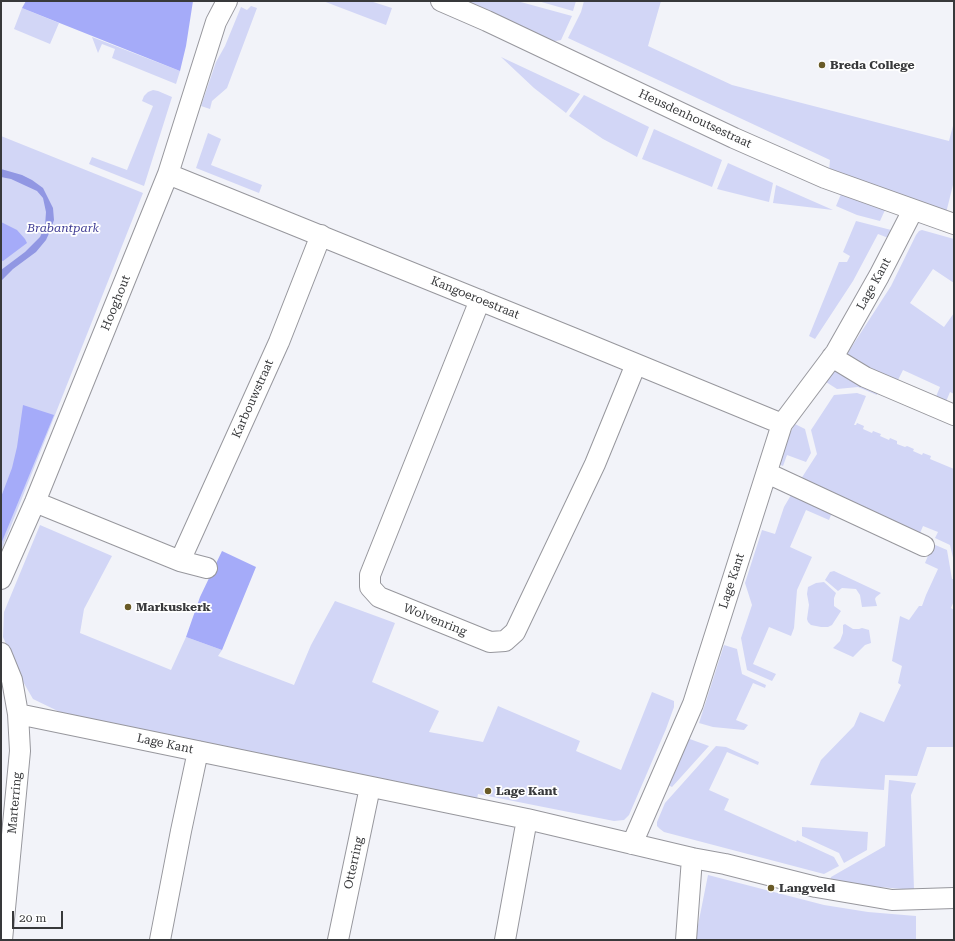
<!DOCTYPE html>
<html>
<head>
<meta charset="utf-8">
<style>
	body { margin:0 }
	#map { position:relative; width:955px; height:941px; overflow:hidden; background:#f2f3f9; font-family:"Roboto Serif",serif }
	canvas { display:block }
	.frame { position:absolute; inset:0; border:2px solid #38393b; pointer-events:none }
	.scale { position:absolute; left:12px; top:911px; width:51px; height:18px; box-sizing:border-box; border:2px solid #38393b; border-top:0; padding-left:5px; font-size:12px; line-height:14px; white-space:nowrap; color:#38393b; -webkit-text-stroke:3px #fff; paint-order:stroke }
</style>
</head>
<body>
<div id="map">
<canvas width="955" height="941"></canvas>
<div class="frame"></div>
<div class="scale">20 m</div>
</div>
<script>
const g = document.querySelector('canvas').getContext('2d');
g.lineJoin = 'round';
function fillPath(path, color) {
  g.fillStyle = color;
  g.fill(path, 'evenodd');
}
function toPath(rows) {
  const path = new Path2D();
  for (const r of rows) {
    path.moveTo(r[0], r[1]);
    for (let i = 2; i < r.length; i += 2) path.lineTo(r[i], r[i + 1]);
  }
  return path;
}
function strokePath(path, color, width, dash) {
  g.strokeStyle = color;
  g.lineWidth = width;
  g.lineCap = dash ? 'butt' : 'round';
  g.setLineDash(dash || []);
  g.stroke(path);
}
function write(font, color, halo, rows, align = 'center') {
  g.font = font + ' "Roboto Serif",serif';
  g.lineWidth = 3.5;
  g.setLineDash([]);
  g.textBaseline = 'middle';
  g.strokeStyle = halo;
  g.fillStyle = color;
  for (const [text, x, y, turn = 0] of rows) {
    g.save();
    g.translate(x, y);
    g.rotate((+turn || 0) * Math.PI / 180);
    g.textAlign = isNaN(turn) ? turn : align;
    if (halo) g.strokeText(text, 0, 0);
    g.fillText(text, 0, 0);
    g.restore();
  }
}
const green = toPath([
	[323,1,370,1,392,8,386,25],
	[459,1,517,1,572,16,561,40,551,42],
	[538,1,576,1,573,11],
	[584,1,661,1,648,46,732,85,949,141,954,122,954,181,946,213,829,171,830,160,568,38,581,12],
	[251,6,257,8,227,88,212,101,210,109,201,106,216,62,225,46,241,7,247,10],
	[22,8,59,23,50,44,14,29],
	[92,37,180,71,176,84,112,58,115,49,102,44,98,53],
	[501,57,580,94,566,113,534,88],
	[153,90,158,91,172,97,144,186,89,164,92,157,127,170,153,106,142,101,144,96,148,92],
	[584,95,649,127,637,157,603,139,569,116],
	[654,129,722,160,712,187,642,159],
	[208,133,221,139,211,165,262,185,259,193,196,168],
	[1,136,143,193,1,551],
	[728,163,773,183,769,202,717,189],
	[776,185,833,210,773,203],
	[841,194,885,210,880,221,857,215,836,206],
	[856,221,895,231,891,239,878,234,853,281,815,339,809,336,839,262,847,262,850,256,843,252],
	[922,230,954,239,954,283,933,269,910,303,944,327,954,313,954,394,950,392,945,404,935,399,940,387,903,370,897,382,868,370,847,354,891,286,916,235,919,231],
	[837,367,878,391,877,395,858,387,837,389,826,382],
	[857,393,866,396,854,425,856,425,857,423,864,426,863,429,872,433,873,431,881,434,880,436,889,440,890,438,897,441,897,444,905,447,907,446,914,449,913,451,922,455,923,453,931,456,930,459,954,469,954,562,950,545,935,538,938,532,923,526,918,538,799,482,817,454,811,430,834,395],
	[795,424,805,429,811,453,806,462,787,455,783,466,778,464,789,435],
	[794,490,833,510,829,520,806,510,790,547,812,557,797,590,794,628,791,636,769,627,753,664,776,674,772,681,747,670,741,638,752,605,745,583,762,530,775,534,784,507],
	[40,525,112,556,84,609,80,633,171,670,186,637,222,650,218,656,294,685,311,645,335,601,395,623,372,682,439,711,429,732,483,742,498,706,580,741,576,751,621,770,652,692,674,701,674,707,666,729,629,815,624,820,614,821,478,794,477,799,64,714,33,699,22,680,3,637,4,612],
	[933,544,947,550,952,579,954,579,954,601,951,608,954,610,954,747,927,747,917,776,885,775,884,790,810,785,821,760,854,726,860,712,884,722,901,685,898,683,902,666,892,661,900,616,909,620,919,606,922,606,926,595,938,569,925,563],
	[834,571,881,593,876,597,875,599,877,606,862,607,860,595,856,589,842,588,838,591,825,580,830,572],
	[824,582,836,593,834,598,834,606,841,611,832,625,828,627,821,627,811,625,808,622,807,619,809,605,807,594,808,587,816,583],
	[845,624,853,629,859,629,862,628,869,630,871,643,865,645,853,657,833,648,840,641,843,633,843,625],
	[724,645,737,649,742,674,766,685,765,688,753,683,736,720,748,725,744,730,713,727,699,723],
	[687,738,709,746,672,787,668,785],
	[716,746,726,747,759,762,758,765,727,752,709,790,729,799,724,810,796,842,797,840,834,857,839,866,824,874,664,832,660,829,657,826,657,822,665,803],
	[889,780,916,783,911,795,914,890,846,884,830,881,831,877,885,846],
	[802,827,868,832,867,850,844,863,839,853,802,836],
	[708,875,824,905,868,912,916,916,916,940,695,940]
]);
const forest = toPath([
	[26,1,193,1,186,46,180,71,22,8],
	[1,222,17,230,25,239,27,243,3,261,1,260],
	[23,405,54,415,1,544,1,497,12,468,17,447],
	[222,551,256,567,222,650,186,637,200,597]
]);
const water = toPath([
	[1,169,22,175,32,180,43,188,53,208,54,220,51,229,46,240,36,252,13,269,1,281,1,270,25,252,40,237,45,226,46,212,43,198,37,191,11,179,1,177]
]);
const street = toPath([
	[441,1,487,21,734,138,825,178,954,224],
	[168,174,573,338,782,424],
	[480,300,370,575,370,587,379,597,490,642,505,641,515,632,595,464,636,364],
	[832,357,865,377,954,415],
	[767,473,924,546],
	[35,502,180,561,279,342,321,235],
	[180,561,207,568],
	[1,579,35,502,168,174,216,22,227,1],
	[1,653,12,680,18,714,527,819,692,858,725,864,816,887,892,900,954,898],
	[632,844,693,704,782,424,836,352,879,276,913,210],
	[2,940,20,751,18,714],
	[160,940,181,831,198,751],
	[338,940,370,787],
	[505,940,527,819],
	[686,940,692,858]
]);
const markers = [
	[822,65,4,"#695a27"],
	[128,607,4,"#695a27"],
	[488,791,4,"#695a27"],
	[771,888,4,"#695a27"]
];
const poiNames = [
	["Breda College",830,65],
	["Markuskerk",136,607],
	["Lage Kant",496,791],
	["Langveld",779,888]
];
const streetNames = [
	["Heusdenhoutsestraat",695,119,25],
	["Lage Kant",874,284,-61],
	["Kangoeroestraat",475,298,22],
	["Hooghout",116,303,-68],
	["Karbouwstraat",253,399,-66],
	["Lage Kant",732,581,-72],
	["Wolvenring",435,620,22],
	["Lage Kant",165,744,12],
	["Marterring",15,803,-85],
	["Otterring",354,863,-78]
];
const parkNames = [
	["Brabantpark",63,228]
];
fillPath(green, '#d2d6f6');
fillPath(forest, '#a5abf9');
fillPath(water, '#9197e3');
strokePath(street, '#97979d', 22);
strokePath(street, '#fff', 20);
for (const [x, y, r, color] of markers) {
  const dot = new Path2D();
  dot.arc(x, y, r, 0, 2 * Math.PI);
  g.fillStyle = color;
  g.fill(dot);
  strokePath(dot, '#fff', 1.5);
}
write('bold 12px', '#38393b', '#fff', poiNames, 'left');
write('12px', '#38393b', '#fff', streetNames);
write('italic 12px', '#3f3c94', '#fff', parkNames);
</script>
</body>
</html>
